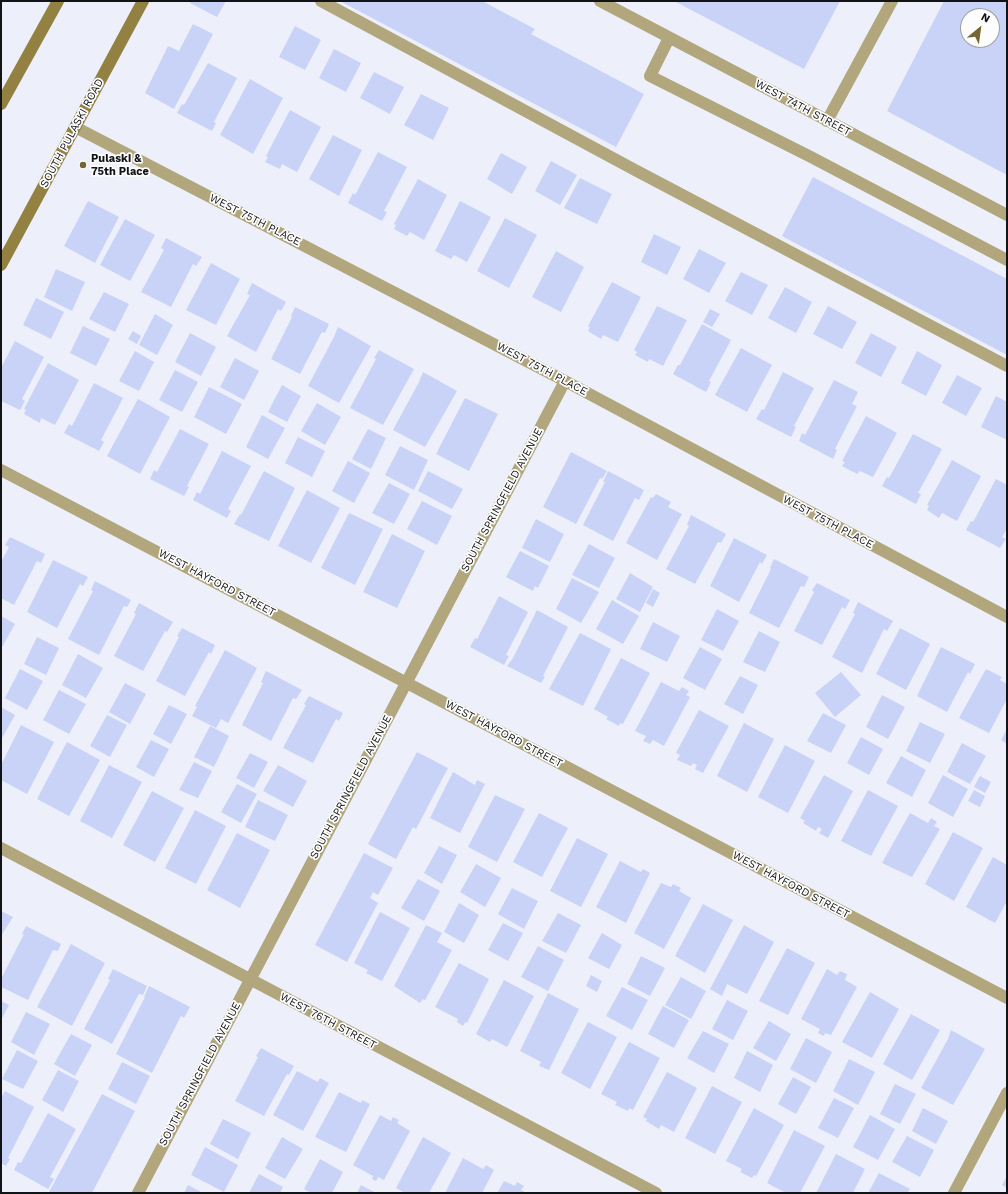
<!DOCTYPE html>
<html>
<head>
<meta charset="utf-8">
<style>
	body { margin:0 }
	#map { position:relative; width:1008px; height:1194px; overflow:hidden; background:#edf0fb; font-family:"Work Sans",sans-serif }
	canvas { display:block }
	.frame { position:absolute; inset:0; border:2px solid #121316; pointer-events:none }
	.north { position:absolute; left:960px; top:8px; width:40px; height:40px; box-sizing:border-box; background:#fdfdfd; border:1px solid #9f9fa1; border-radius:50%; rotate:29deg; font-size:11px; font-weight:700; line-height:16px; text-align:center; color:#121316 }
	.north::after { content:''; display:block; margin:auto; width:14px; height:18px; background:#746734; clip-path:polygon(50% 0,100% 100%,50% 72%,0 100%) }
</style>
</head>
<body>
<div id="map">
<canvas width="1008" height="1194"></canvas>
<div class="frame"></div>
<div class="north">N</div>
</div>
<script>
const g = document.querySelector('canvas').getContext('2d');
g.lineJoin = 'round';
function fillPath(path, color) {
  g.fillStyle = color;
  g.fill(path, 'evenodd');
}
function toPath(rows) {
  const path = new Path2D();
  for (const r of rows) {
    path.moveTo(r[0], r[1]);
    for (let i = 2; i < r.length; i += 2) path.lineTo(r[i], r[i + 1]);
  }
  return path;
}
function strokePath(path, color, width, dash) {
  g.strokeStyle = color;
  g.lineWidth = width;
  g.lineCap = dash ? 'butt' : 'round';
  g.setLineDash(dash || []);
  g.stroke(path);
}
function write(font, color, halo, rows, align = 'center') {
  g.font = font + ' "Work Sans",sans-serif';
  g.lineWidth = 3.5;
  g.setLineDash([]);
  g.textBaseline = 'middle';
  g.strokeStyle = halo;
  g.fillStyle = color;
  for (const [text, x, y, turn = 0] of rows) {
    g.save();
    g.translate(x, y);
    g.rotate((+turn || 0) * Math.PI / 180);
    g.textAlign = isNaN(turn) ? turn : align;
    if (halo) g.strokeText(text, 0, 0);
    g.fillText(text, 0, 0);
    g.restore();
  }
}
const building = toPath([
	[191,1,226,1,217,17,190,3],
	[340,1,482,1,535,29,531,34,644,94,616,147],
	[674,1,840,1,804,69],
	[944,1,1007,1,1007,175,887,111],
	[968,16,992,16,992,40,968,40],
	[193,24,213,34,174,109,145,93,168,46,179,51],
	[295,26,321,40,305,70,279,57],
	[334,49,361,63,346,92,319,78],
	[208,63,237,78,214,122,216,123,212,131,177,113,182,104,184,105],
	[374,72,404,87,390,114,360,98],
	[250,79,283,98,253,154,220,135],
	[421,94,449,108,433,140,404,125],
	[290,110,321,127,297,172,282,164,280,169,265,162,268,157,266,156],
	[333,135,362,150,339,196,309,179],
	[378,152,407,167,384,211,387,212,382,221,348,203,353,193,355,195],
	[501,153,527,167,512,194,487,179],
	[551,161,577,175,560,205,535,191],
	[813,177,1007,279,1007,355,782,236],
	[580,178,612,194,597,224,564,208],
	[418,179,447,195,424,240,410,232,407,236,394,229,396,225,394,224],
	[88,201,119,217,95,263,64,246],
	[460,201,491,217,467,262,454,255,451,259,435,251],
	[505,218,537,235,509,288,477,271],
	[125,219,155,235,130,281,100,265],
	[654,234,681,247,667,275,641,262],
	[166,238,202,257,196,266,193,264,171,307,141,292,164,250,161,248],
	[699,249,726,263,709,293,683,279],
	[556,251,584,267,561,312,532,297],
	[211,263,240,279,216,325,186,310],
	[56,269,85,282,72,311,44,297],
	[741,272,768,285,752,315,725,301],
	[612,282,641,297,618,342,603,335,601,339,588,331,590,327,588,326],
	[252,283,286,302,281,311,278,309,256,352,227,336,250,295,247,294],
	[785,287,812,302,796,333,768,318],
	[104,292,129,304,115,332,89,319],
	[36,298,64,312,51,339,23,325],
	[657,306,687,320,663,366,649,359,648,362,635,355,637,352,634,350],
	[828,306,857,322,842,349,813,334],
	[295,307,329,324,325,333,322,332,300,374,271,359,292,317,291,316],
	[710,309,720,314,712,327,703,322],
	[155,314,173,325,157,355,139,345],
	[702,324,731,340,709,381,711,382,706,392,673,374,678,365,680,365],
	[83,326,110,339,96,366,70,353],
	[338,327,371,346,339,403,308,386,334,337],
	[133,331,141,336,137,344,128,339],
	[190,333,216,347,201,376,175,362],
	[871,333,897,347,881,377,855,363],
	[15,341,44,357,22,399,25,401,20,410,1,401,1,368],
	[741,348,772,365,747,412,715,395],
	[379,350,414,369,383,425,350,408,376,359,374,358],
	[135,351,154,362,139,391,119,381],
	[917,351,942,365,926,396,901,383],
	[235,358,259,371,244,400,220,387],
	[48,363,79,380,55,425,41,418,40,423,24,414,26,410,24,409],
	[175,370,198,382,182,412,159,400],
	[423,372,457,391,425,447,393,430,419,382],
	[783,372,814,388,794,426,796,427,791,437,756,419,762,409,764,410],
	[957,375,982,388,966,416,942,403],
	[834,380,858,392,852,404,857,406,835,449,837,450,833,459,799,441,802,433,805,435],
	[94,383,123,398,101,440,104,442,99,451,64,433,69,424,72,426],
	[282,385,301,396,287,422,268,412],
	[209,387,242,404,226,434,194,417],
	[996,396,1007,402,1007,440,981,427],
	[465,398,498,414,469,471,436,454],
	[138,399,170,417,140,474,107,456],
	[317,403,341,417,325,445,301,431],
	[262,415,285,428,268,459,246,447],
	[866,416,897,433,873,477,860,471,857,474,842,466,845,462,842,461],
	[180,429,209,444,187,486,189,487,184,496,150,479,154,470,157,472],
	[368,429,386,438,371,469,352,459],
	[913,434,942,449,918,493,921,494,916,504,882,486,887,477,889,478],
	[298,437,325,451,312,477,285,463],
	[400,446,428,460,414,490,385,475],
	[222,451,251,466,228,509,231,511,227,518,193,500,197,492,200,494],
	[571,452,607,471,602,479,600,478,576,524,543,507],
	[952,460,981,476,957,521,942,513,939,518,927,510,929,506,927,505],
	[348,461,370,473,354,503,332,491],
	[264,471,295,488,269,541,234,524,240,514,241,515],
	[428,471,463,489,452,509,418,491],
	[608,471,644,490,639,500,635,498,613,541,583,525,605,482,603,482],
	[996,479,1007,485,1007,529,1002,537,1006,539,1000,548,966,530,971,521,973,522],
	[389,483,410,494,394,524,372,513],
	[307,490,340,508,311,563,278,546],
	[656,494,671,502,668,507,682,514,657,560,626,543,651,497,653,498],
	[422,501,452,516,437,545,407,529],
	[349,513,383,529,355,585,321,568],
	[691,515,726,534,721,543,718,542,695,584,666,569,689,526,687,525],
	[536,519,564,534,550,562,522,548],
	[392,534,425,551,397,608,363,592],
	[10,537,45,554,41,563,37,561,14,605,1,598,1,562,9,547,5,545],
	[734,538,767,555,762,564,760,562,739,602,710,586],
	[589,544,615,558,599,588,572,575],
	[520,551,549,566,538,588,535,586,533,591,506,577],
	[774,559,809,577,804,587,801,586,779,628,749,613,771,569,770,568],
	[53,560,88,577,83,586,80,584,57,628,27,612],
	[630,573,653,587,640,612,616,599],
	[572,578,599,592,581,623,556,609],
	[95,581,131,600,127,607,124,606,99,655,68,639,93,591,91,590],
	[817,583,850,600,845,609,842,607,822,645,794,631,814,592,812,590],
	[653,589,660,593,653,607,646,603],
	[499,596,528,612,506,655,509,656,504,665,470,647,475,638,477,639],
	[612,600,639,616,623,644,596,629],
	[858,602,893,621,887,631,884,629,862,673,832,657,855,614,853,613],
	[139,603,173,622,167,632,165,631,143,671,114,656,136,614,134,613],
	[717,609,739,621,723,651,701,640],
	[537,610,568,627,543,676,545,677,541,683,507,666,513,658],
	[1,616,15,624,1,649],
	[653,622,680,636,667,662,640,649],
	[182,628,215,645,211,654,209,652,185,696,156,681,179,637,177,636],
	[900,628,930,644,906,690,876,674],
	[759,631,780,642,765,672,743,662],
	[580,633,611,649,583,706,549,689],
	[37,637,59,648,46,675,24,664],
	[700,647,722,659,705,690,683,678],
	[941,647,975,664,970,674,968,672,947,712,917,696],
	[225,650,257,668,228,723,221,719,216,728,192,716,197,707,195,706],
	[78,654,103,668,86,698,62,685],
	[621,658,650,673,623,724,620,723,619,726,606,719,608,717,594,709],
	[20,669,43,681,27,710,5,698],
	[986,669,1002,677,1000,680,1007,684,1007,699,989,733,959,718],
	[266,671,302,690,296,699,293,698,271,741,242,725,263,683,261,682],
	[841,672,861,695,835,717,815,693],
	[740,676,758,685,743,714,724,704],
	[661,682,679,691,682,687,689,691,686,695,690,697,664,746,653,740,650,744,643,741,646,736,635,731],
	[125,683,146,694,130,724,109,712],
	[59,690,86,704,69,734,43,720],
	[882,695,905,707,888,739,866,727],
	[309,696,343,713,339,721,336,719,313,763,283,748,306,705,304,704],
	[169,705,187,714,171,744,153,734],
	[1,707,15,715,1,740],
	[699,710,729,726,703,773,695,769,697,765,693,763,691,766,677,760,680,755,676,753],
	[823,713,846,725,831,753,807,741],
	[107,715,127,725,110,757,90,746],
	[920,722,945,734,930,763,906,751],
	[744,723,774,739,747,792,717,776],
	[21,725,54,742,27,794,1,780,1,765],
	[210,726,229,736,214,767,194,757],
	[1007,729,1007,744,1001,740],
	[861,737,883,749,869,775,847,763],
	[151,740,169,749,154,777,136,767],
	[67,742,100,760,69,816,37,799],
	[962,743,986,756,970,784,947,772],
	[785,745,815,761,788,813,758,797],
	[417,752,448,768,416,829,413,827,396,859,368,844],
	[250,753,268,762,254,788,236,778],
	[901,756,926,770,912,797,886,783],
	[194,762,212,771,198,798,179,790],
	[109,765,142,782,112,838,80,821],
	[278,765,307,781,293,807,263,791],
	[453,772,475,785,477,780,485,784,460,833,430,818],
	[824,775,853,791,828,838,819,833,822,829,818,827,816,831,803,823,805,821,800,818],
	[943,775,968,789,953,817,928,803],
	[980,776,991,782,985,793,974,787],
	[237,784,257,794,241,823,221,812],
	[868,790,898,806,871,856,841,841],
	[974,790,985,796,980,807,968,801],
	[152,791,184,808,155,862,123,845],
	[495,795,525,809,497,862,468,847],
	[258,800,288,815,275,841,245,827],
	[195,810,226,826,196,884,165,868],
	[539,813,568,828,542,877,513,862],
	[910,813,928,823,931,818,937,822,934,826,940,829,912,877,882,863],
	[953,832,983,848,954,901,925,884],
	[237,833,270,850,240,908,207,890],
	[577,838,608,854,581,907,550,891],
	[439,846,457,855,442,884,424,873],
	[364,853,393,868,378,895,373,892,370,898,378,903,347,962,315,945],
	[993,857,1007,865,1007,901,995,923,966,907],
	[620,861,641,872,643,869,650,873,626,923,596,907],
	[476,864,501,878,485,907,460,892],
	[418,879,440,891,424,921,401,908],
	[661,883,671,887,673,884,681,888,679,891,691,898,664,949,634,933],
	[512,888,538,901,524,929,498,914],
	[459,903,479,915,464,943,444,932],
	[703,904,733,920,705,973,675,956],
	[1,911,13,917,1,936],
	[380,912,410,928,382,981,366,973,368,970,354,963],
	[558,913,581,925,566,953,542,941],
	[503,923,523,933,508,961,488,950],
	[426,925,442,933,437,942,452,950,425,1000,423,999,420,1003,394,986],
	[744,925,774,942,747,994,727,984,722,996,710,989],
	[26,926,61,944,58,951,53,950,28,1000,1,987,1,979,24,934,22,934],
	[602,933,622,945,609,969,588,958],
	[71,944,105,963,72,1026,37,1007],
	[538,946,564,960,548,991,521,977],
	[787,948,815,963,788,1015,759,1001],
	[641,956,665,968,650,996,627,984],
	[459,963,489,979,467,1023,465,1022,463,1026,457,1022,458,1019,435,1007],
	[113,969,147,986,143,995,139,994,112,1044,84,1029,110,980,108,979],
	[827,969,837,975,840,971,847,974,845,980,857,987,831,1035,825,1033,824,1036,818,1033,820,1029,801,1019],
	[591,975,602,981,597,992,586,986],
	[681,977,706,991,691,1019,665,1005],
	[504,980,534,996,507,1047,492,1039,490,1042,476,1034],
	[149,986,190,1007,184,1018,181,1016,152,1073,116,1054,145,997,144,997],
	[622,987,648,1000,632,1030,606,1016],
	[870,992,899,1009,872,1058,842,1042],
	[548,993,579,1009,549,1070,539,1066,541,1062,520,1051],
	[727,1000,748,1011,733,1040,712,1029],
	[1,1001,9,1005,1,1020],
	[663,1006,689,1020,674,1048,648,1034],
	[26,1012,50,1024,34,1055,11,1042],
	[911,1014,940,1030,912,1080,883,1064],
	[769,1021,791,1034,776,1061,753,1048],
	[588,1022,617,1037,590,1089,561,1073],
	[951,1030,985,1049,953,1105,921,1088,948,1039],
	[703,1031,729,1044,714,1073,687,1058],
	[71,1034,92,1045,75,1076,54,1064],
	[806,1038,832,1052,816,1083,790,1069],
	[629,1042,660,1058,633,1110,629,1108,628,1111,615,1105,617,1102,601,1094],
	[261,1048,294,1066,289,1075,287,1074,264,1116,235,1101,258,1057,256,1056],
	[17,1050,38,1061,23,1089,2,1079],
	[747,1051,773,1065,760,1092,734,1078],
	[849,1059,875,1072,858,1105,833,1091],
	[122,1062,150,1076,136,1104,108,1089],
	[58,1070,79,1081,63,1112,42,1100],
	[297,1071,318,1082,320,1078,329,1083,303,1131,273,1115],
	[667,1072,697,1088,674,1132,661,1125,659,1129,646,1121,647,1119,643,1117],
	[793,1077,811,1087,796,1114,778,1104],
	[895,1084,916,1094,900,1124,880,1114],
	[712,1086,742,1102,715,1154,685,1138],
	[5,1091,34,1107,8,1158,10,1159,6,1166,1,1163,1,1098],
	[339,1092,361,1103,362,1100,370,1104,346,1152,315,1137],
	[102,1094,135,1111,92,1193,49,1192],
	[834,1098,854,1108,838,1138,818,1128],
	[754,1108,784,1125,756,1176,754,1175,752,1178,740,1172,742,1169,726,1161],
	[923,1108,948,1121,936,1144,912,1131],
	[48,1113,76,1129,50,1177,54,1179,48,1189,14,1170,18,1162,21,1163],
	[380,1115,391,1121,393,1117,399,1120,397,1123,410,1131,384,1180,378,1177,376,1181,372,1179,373,1176,353,1165],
	[870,1115,895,1129,878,1160,853,1147],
	[223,1119,251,1133,238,1159,210,1144],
	[794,1130,825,1146,800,1193,786,1193,767,1183],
	[907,1136,934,1150,920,1177,892,1162],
	[282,1137,303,1149,285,1179,265,1168],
	[423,1137,451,1153,429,1193,405,1193,396,1188],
	[205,1147,238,1165,224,1192,191,1175],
	[836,1154,865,1169,853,1193,816,1193],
	[463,1158,483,1169,486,1165,494,1170,482,1193,445,1193],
	[320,1159,343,1172,332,1193,311,1193,304,1189],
	[879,1173,910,1189,907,1193,868,1193],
	[259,1174,283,1187,280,1193,249,1193],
	[1007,1176,1007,1188,1002,1185],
	[504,1181,515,1186,517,1182,524,1186,521,1190,527,1193,497,1193],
	[188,1185,203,1193,184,1193],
	[361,1185,376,1193,357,1193]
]);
const lane = toPath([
	[321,1,635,170,1007,366],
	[669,38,650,76,811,157,1007,260],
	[827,121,892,1]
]);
const street = toPath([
	[600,1,1007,215],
	[75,127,565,381,1007,617],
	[1,470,1007,998],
	[1,848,656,1193],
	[138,1193,565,381],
	[954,1193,1007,1093]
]);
const secondary = toPath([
	[1,104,58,1],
	[1,265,143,1]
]);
const markers = [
	[83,165,4,"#746734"]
];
const streetNames = [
	["WEST 74TH STREET",803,108,28],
	["SOUTH PULASKI ROAD",72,133,-62],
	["WEST 75TH PLACE",255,220,27],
	["WEST 75TH PLACE",542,369,28],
	["SOUTH SPRINGFIELD AVENUE",502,500,-62],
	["WEST 75TH PLACE",828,522,28],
	["WEST HAYFORD STREET",217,583,28],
	["WEST HAYFORD STREET",504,734,28],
	["SOUTH SPRINGFIELD AVENUE",351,787,-62],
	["WEST HAYFORD STREET",791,885,28],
	["WEST 76TH STREET",328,1021,28],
	["SOUTH SPRINGFIELD AVENUE",200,1074,-62]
];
const poiNames = [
	["Pulaski &",91,159],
	["75th Place",91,172]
];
fillPath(building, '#c9d2f7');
strokePath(lane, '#b1a67c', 12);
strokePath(street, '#b1a67c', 12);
strokePath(secondary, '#928140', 12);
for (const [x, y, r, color] of markers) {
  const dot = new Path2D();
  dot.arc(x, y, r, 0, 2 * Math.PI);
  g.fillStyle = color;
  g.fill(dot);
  strokePath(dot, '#fdfdfd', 1.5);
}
write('11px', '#121316', '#fdfdfd', streetNames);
write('bold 11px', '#121316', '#fdfdfd', poiNames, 'left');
</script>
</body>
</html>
